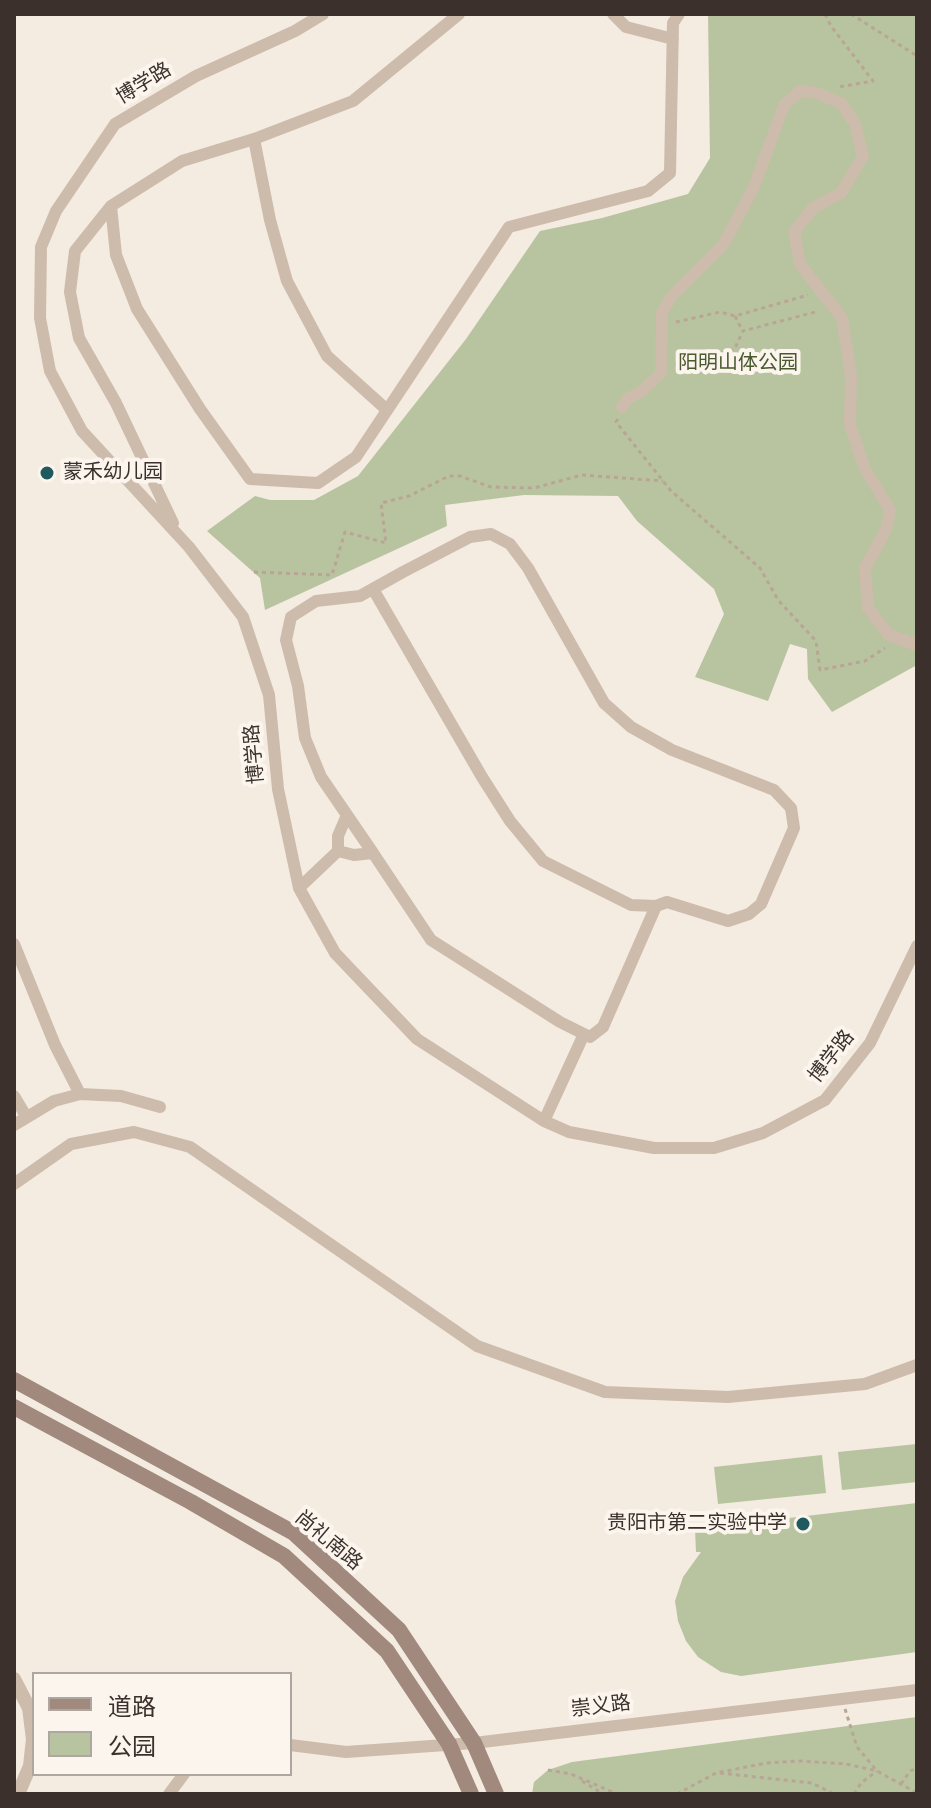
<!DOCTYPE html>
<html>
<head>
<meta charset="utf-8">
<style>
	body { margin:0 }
	#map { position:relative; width:931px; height:1808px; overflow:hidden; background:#f4ebe1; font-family:"DM Sans","Noto Sans SC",sans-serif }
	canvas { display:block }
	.frame { position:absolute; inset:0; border:16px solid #3b302b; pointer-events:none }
	.legend { position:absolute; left:32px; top:1672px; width:260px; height:104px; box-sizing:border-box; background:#fbf5ee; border:2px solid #aea6a0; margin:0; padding:10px 14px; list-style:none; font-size:24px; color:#3b302b }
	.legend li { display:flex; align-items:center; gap:16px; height:40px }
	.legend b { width:40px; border:2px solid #aea6a0 }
</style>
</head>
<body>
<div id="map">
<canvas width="931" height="1808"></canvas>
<div class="frame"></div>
<ul class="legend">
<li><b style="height:10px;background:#a18a7d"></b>道路</li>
<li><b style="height:22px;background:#b8c4a0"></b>公园</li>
</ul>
</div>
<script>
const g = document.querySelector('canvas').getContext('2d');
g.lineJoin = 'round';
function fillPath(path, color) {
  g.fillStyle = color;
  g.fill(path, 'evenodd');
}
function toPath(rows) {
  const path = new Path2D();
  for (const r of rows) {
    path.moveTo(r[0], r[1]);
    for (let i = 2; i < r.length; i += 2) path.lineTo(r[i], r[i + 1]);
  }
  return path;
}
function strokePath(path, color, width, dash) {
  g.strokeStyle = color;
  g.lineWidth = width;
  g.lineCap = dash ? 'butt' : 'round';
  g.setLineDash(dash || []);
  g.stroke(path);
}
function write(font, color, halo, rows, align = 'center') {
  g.font = font + ' "DM Sans","Noto Sans SC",sans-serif';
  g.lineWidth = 8;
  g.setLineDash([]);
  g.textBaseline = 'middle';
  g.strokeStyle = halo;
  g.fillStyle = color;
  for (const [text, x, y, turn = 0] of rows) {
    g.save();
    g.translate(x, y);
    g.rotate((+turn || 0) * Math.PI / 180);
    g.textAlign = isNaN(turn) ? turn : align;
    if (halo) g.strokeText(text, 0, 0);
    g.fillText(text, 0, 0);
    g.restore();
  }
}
const green = toPath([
	[708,14,917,14,917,665,832,712,808,679,807,649,790,644,768,701,695,677,724,614,714,589,637,521,618,496,524,495,445,505,447,526,265,610,260,578,207,531,255,496,270,500,314,500,358,476,466,339,540,231,602,218,688,194,710,158],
	[917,1444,917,1482,842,1490,838,1452],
	[822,1455,826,1493,718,1504,714,1467],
	[917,1503,917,1652,741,1676,721,1672,698,1657,686,1641,678,1621,675,1601,683,1577,701,1552,696,1552,695,1529],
	[917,1717,917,1794,532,1794,534,1782,548,1770,572,1762]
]);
const path = toPath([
	[825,14,831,26,873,81,839,87],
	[851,14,917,56],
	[735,316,742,330],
	[676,322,720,312,735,316,808,295],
	[675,364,734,350,743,331,819,311],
	[618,419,616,422,671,491,760,568,778,600,816,641,820,670,865,661,885,648],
	[254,572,332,575,345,532,386,543,381,503,409,496,449,476,460,476,491,487,534,488,582,475,663,481],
	[845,1709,857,1747,877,1771,917,1793],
	[548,1770,571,1774,617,1794],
	[720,1773,812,1783,834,1794],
	[582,1781,603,1794],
	[901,1784,910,1771,917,1768],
	[677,1794,716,1773,766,1763,801,1761,846,1764,877,1771],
	[854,1794,861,1783,877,1771]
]);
const minor = toPath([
	[323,14,295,31,196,76,115,124,56,211,41,247,40,318,50,371,82,431,189,547,243,617,269,695,278,789,299,888,335,953,417,1039,544,1121,569,1132,654,1148,714,1148,763,1133,825,1100,870,1043,917,946],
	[613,14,626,27,673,39],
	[254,139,270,220,287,281,327,356,387,410],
	[111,206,116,255,137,309,200,409,250,479,318,483,356,457,509,227,648,191,670,173,673,23,679,14],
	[622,407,627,399,642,391,661,373,662,313,671,297,723,245,754,187,784,105,800,91,817,93,841,103,855,124,863,156,841,193,813,208,794,232,800,264,842,318,851,375,850,425,865,469,890,510,886,530,865,568,868,608,889,635,917,645],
	[173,523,116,403,79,338,70,292,75,251,111,206,182,161,254,139,353,101,459,14],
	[347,815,373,853],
	[338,851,338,836,347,815,321,777,305,738,298,686,286,640,291,617,316,601,360,596,403,572,470,537,491,534,510,544,528,568,604,703,631,727,672,750,774,790,791,808,794,828,761,904,749,914,728,921,667,902,656,906,631,905,543,861,510,821,482,777,373,589],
	[299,888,338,851,354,855,373,853,431,940,560,1022,590,1037,603,1027,656,906],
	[14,944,55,1045,80,1094],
	[14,1096,26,1116],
	[544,1121,584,1034],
	[14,1125,54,1101,80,1094,121,1096,160,1107],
	[14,1184,71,1144,134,1132,190,1147,477,1346,605,1392,728,1397,865,1384,917,1365],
	[290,1745,346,1752,474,1743,917,1690],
	[169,1794,184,1774]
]);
const tertiary = toPath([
	[14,1679,29,1708,33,1739,30,1766,18,1794]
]);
const secondary = toPath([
	[14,1380,294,1533,399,1630,474,1743,496,1794],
	[14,1407,191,1502,284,1556,387,1651,449,1744,471,1794]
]);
const markers = [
	[47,473,8,"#1f5a5e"],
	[803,1524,8,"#1f5a5e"]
];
const streetNames = [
	["博学路",144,84,-31],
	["博学路",255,754,-95],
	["博学路",832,1057,-52],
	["尚礼南路",328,1541,40],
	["崇义路",601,1707,-7]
];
const parkNames = [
	["阳明山体公园",738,364]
];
const poiNames = [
	["蒙禾幼儿园",63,473],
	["贵阳市第二实验中学",787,1524,"right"]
];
fillPath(green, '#b8c4a0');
strokePath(path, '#b9a596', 3, [4, 4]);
strokePath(minor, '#cdbbac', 12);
strokePath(tertiary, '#cdbbac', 14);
strokePath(secondary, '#a18a7d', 16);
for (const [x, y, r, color] of markers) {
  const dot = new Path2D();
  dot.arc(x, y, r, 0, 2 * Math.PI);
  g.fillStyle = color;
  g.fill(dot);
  strokePath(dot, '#fbf5ee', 3);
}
write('20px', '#3b302b', '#fbf5ee', streetNames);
write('20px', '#4a5a2e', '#fbf5ee', parkNames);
write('20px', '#3b302b', '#fbf5ee', poiNames, 'left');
</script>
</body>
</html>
